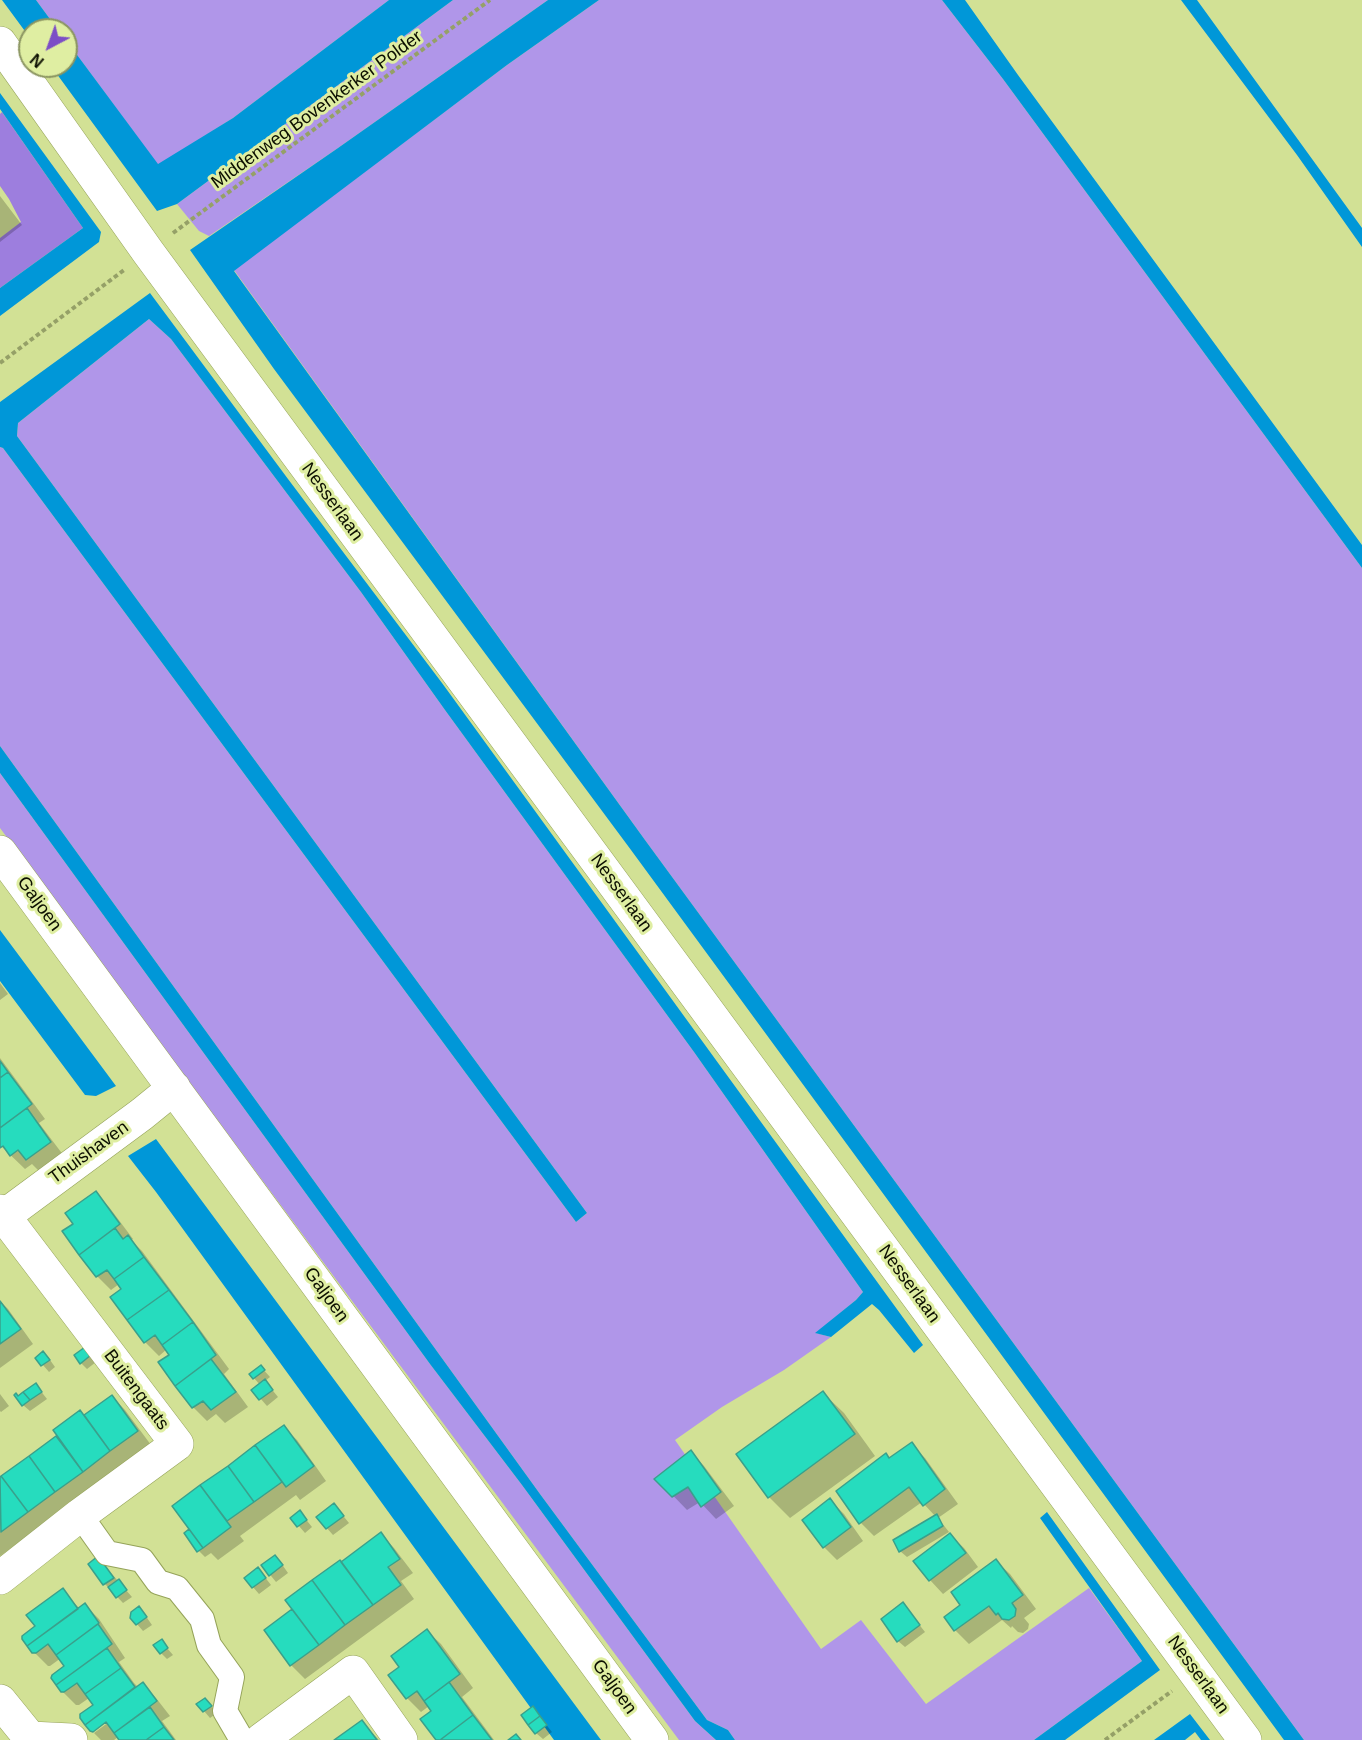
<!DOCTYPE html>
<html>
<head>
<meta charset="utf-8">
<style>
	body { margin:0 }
	#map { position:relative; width:1362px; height:1740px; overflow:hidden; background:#d2e195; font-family:Helvetica,sans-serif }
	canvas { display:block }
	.north { position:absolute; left:18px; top:18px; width:60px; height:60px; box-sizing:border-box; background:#dfeea2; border:2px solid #8b9561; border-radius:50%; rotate:221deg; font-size:16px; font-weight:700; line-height:24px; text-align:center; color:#0c0f00 }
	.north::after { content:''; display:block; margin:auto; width:21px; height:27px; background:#7c4ec6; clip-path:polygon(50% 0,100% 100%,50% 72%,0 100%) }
</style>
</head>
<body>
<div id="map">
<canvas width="1362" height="1740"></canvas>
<div class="north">N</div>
</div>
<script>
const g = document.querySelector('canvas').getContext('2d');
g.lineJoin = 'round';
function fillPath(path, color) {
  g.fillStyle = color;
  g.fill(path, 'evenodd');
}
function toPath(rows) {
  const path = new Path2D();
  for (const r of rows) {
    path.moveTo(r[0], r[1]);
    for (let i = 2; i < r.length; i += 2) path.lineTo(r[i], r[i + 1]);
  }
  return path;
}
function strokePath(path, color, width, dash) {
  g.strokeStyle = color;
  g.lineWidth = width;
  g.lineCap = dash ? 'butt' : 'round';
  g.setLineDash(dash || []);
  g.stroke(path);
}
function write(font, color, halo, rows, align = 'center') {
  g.font = font + ' Helvetica,sans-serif';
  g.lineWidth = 6;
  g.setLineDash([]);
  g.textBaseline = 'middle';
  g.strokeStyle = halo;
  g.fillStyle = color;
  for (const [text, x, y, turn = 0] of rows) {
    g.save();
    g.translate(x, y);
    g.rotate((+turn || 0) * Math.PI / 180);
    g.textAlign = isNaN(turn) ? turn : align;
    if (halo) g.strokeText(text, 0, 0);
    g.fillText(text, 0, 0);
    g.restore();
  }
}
const green = toPath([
	[36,0,389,0,233,118,158,165,66,40,66,30,58,30],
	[453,0,548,0,338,148,209,236,199,231,177,204],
	[599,0,942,0,1003,79,1362,568,1362,1740,1304,1740,645,840,234,270,507,65],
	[149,319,171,339,361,592,445,710,694,1052,863,1292,856,1300,816,1333,831,1337,784,1370,722,1407,675,1440,821,1649,861,1620,926,1704,1089,1588,1142,1661,1034,1740,735,1740,728,1730,707,1720,540,1494,0,746,0,447,3,448,576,1222,587,1213,17,436,18,423],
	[0,773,430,1364,522,1485,695,1721,716,1740,679,1740,0,828]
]);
const forest = toPath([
	[2,112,83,228,0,288,0,238,21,222,9,199,0,186,0,114]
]);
const water = toPath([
	[2,0,36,0,58,30,30,30,30,38],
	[389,0,453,0,177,204,157,211,51,66,66,66,66,40,158,164,233,118],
	[548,0,599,0,507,65,234,271,645,840,1304,1740,1284,1740,631,850,274,369,190,250,338,148],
	[942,0,965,0,1018,75,1362,545,1362,568,1003,79],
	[1181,0,1197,0,1362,228,1362,247,1297,155],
	[0,93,101,232,99,242,0,316,0,288,83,228,0,109],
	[150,293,288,479,442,683,923,1345,914,1353,879,1310,872,1304,831,1337,815,1333,856,1300,863,1292,694,1052,445,710,361,592,171,339,149,319,18,423,17,436,587,1213,576,1222,3,448,0,447,0,402],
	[0,746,540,1494,707,1720,728,1730,735,1740,716,1740,695,1721,522,1485,430,1364,0,773],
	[0,930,116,1086,96,1096,85,1095,0,981],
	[156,1139,598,1736,601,1740,554,1740,156,1192,128,1156],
	[1047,1512,1160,1670,1065,1740,1034,1740,1142,1661,1040,1518],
	[1190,1714,1210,1740,1201,1740,1195,1732,1185,1740,1154,1740]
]);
const shadow = toPath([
	[0,196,22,225,0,242],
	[0,983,8,994,0,1000],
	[0,1058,45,1119,39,1123,64,1156,41,1173,32,1164,25,1169,0,1145],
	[95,1193,109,1207,133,1239,131,1240,142,1251,229,1369,224,1374,248,1407,225,1423,216,1414,207,1421,193,1407,160,1363,171,1355,167,1349,159,1356,145,1342,123,1289,119,1284,111,1290,97,1276,64,1232,75,1224],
	[0,1301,8,1309,33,1344,0,1368],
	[85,1349,96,1362,87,1369,81,1363],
	[37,1358,50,1360,55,1367,49,1372],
	[261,1367,270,1377,265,1381,278,1397,267,1406,253,1390,260,1385,254,1378],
	[36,1385,47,1399,30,1411,23,1405],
	[823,1393,844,1413,875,1456,790,1518,769,1497],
	[0,1394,9,1406,1,1412,0,1411],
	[112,1396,125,1410,151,1445,0,1556,0,1479],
	[283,1427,297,1440,326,1481,300,1500,296,1495,240,1536,244,1541,218,1560,211,1553,205,1557,199,1551,192,1529,174,1506],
	[911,1444,925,1458,958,1504,938,1518,949,1532,907,1557,900,1551,936,1517,922,1502,874,1536,861,1523],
	[691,1452,704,1466,734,1506,716,1519,700,1502,687,1510,657,1479],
	[830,1500,844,1514,863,1541,837,1560,824,1547],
	[300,1512,312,1527,305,1533,292,1518],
	[340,1512,349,1523,333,1535,318,1518],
	[381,1534,394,1548,413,1573,401,1581,414,1599,305,1679,291,1665,266,1630,294,1610],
	[950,1535,964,1548,978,1567,943,1594,930,1580],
	[98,1558,132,1597,123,1603,105,1584,90,1564],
	[996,1561,1010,1574,1036,1609,1024,1618,1029,1624,1028,1629,1023,1633,1018,1632,1012,1626,1011,1628,1002,1620,969,1644,955,1630,946,1617,962,1605],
	[281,1563,288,1573,276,1582,263,1566],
	[264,1576,271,1585,259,1594,246,1579],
	[62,1590,80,1609,85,1605,99,1619,125,1658,119,1662,134,1683,138,1687,143,1684,156,1698,170,1716,162,1721,176,1740,121,1740,118,1737,114,1740,101,1740,94,1733,113,1719,111,1717,93,1730,93,1732,91,1730,81,1717,95,1705,89,1698,79,1705,76,1705,62,1691,53,1678,66,1666,61,1658,50,1666,48,1666,34,1652,37,1627],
	[903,1604,925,1632,905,1647,898,1641],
	[145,1615,152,1625,143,1631,137,1624],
	[427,1631,441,1644,473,1688,462,1697,494,1740,438,1740,433,1711,429,1706,421,1712,407,1698,390,1676,402,1667],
	[161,1641,173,1655,167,1659,161,1653],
	[211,1706,217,1713,210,1718,204,1711],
	[533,1708,552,1732,543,1739,536,1733],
	[362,1722,379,1740,337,1740]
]);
const building = toPath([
	[0,1061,8,1072,0,1078,0,1061],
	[8,1072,32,1104,0,1128,0,1078,8,1072],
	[27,1108,51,1142,26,1160,18,1150,10,1156,3,1146,0,1148,0,1128,27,1108],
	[96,1191,120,1224,79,1255,62,1231,73,1224,65,1213,96,1191],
	[115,1228,123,1239,128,1235,144,1257,114,1279,107,1270,96,1277,79,1255,115,1228],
	[144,1257,169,1290,127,1320,110,1297,121,1289,114,1279,144,1257],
	[169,1290,193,1322,162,1345,155,1335,144,1343,127,1320,169,1290],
	[0,1301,21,1329,0,1344,0,1301],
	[193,1322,216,1355,175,1386,158,1362,169,1355,162,1345,193,1322],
	[85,1347,91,1355,80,1364,74,1355,85,1347],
	[43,1351,50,1360,41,1366,35,1358,43,1351],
	[211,1359,236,1392,211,1410,203,1401,192,1408,175,1386,211,1359],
	[261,1365,265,1370,253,1379,249,1374,261,1365],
	[265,1379,273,1390,259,1400,251,1390,265,1379],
	[36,1383,42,1392,30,1400,23,1392,36,1383],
	[823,1391,855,1434,768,1498,736,1454,823,1391],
	[23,1392,30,1400,22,1406,14,1395,16,1393,18,1396,23,1392],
	[112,1395,138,1431,110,1451,84,1415,112,1395],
	[80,1410,110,1451,83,1472,53,1430,80,1410],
	[284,1425,314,1466,286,1487,255,1445,284,1425],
	[56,1436,83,1472,55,1492,29,1456,56,1436],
	[912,1442,945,1489,923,1506,909,1487,859,1524,836,1491,886,1453,889,1458,912,1442],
	[255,1445,282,1482,254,1502,228,1466,255,1445],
	[691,1450,721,1492,701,1507,688,1487,672,1497,654,1479,691,1450],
	[29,1456,55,1492,28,1512,1,1476,29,1456],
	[228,1466,254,1502,227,1521,200,1485,228,1466],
	[1,1476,28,1512,1,1532,0,1477,1,1476],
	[200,1485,231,1527,203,1548,172,1506,200,1485],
	[830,1498,851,1527,823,1548,802,1520,830,1498],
	[334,1503,344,1516,326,1529,316,1517,334,1503],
	[300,1510,307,1520,297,1527,290,1518,300,1510],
	[937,1514,943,1526,899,1552,893,1540,937,1514],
	[189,1529,203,1548,197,1552,184,1533,189,1529],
	[381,1532,400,1559,388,1567,401,1585,373,1605,341,1562,381,1532],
	[950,1533,966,1553,929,1581,913,1561,950,1533],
	[275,1555,283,1565,269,1576,261,1565,275,1555],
	[98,1556,114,1578,103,1585,88,1564,98,1556],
	[996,1559,1023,1595,1012,1603,1016,1609,1015,1616,1009,1620,1002,1619,998,1613,996,1615,989,1606,954,1631,944,1617,960,1605,951,1592,996,1559],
	[340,1560,373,1605,345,1625,312,1580,340,1560],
	[258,1567,266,1578,252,1588,244,1578,258,1567],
	[119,1579,127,1590,116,1598,108,1587,119,1579],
	[312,1580,345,1625,319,1645,285,1600,312,1580],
	[63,1588,78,1609,27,1646,22,1639,22,1636,35,1626,26,1615,63,1588],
	[903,1602,920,1625,897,1642,881,1619,903,1602],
	[85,1603,99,1623,56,1655,48,1644,36,1653,32,1653,27,1646,85,1603],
	[139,1606,147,1617,136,1625,130,1618,131,1612,139,1606],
	[292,1609,319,1645,290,1666,264,1630,292,1609],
	[98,1624,112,1644,56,1685,51,1678,52,1675,64,1666,56,1655,98,1624],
	[427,1629,460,1674,424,1701,417,1691,406,1699,388,1675,399,1667,391,1656,427,1629],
	[162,1639,168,1648,160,1654,153,1645,162,1639],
	[107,1648,121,1668,85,1694,77,1683,64,1692,61,1692,56,1685,107,1648],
	[121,1668,135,1687,85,1725,80,1718,80,1714,93,1705,85,1694,121,1668],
	[143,1682,157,1701,114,1733,106,1722,93,1732,90,1731,85,1725,143,1682],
	[449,1682,473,1715,440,1740,436,1740,420,1719,431,1711,424,1701,449,1682],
	[205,1698,212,1706,203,1712,196,1704,205,1698],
	[533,1706,540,1716,528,1725,521,1715,533,1706],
	[150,1707,164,1727,146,1740,119,1740,114,1733,150,1707],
	[473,1715,492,1740,440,1740,473,1715],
	[540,1716,547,1725,535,1734,528,1725,540,1716],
	[362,1720,377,1740,334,1740,362,1720],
	[164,1727,174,1740,146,1740,164,1727],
	[516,1734,521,1740,508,1740,516,1734]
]);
const path = toPath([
	[173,233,490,0],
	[0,363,124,270],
	[1105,1740,1172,1691]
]);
const pedestrian = toPath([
	[80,1515,107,1553,142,1560,158,1582,177,1588,202,1619,209,1645,232,1677,225,1711,242,1740]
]);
const minor = toPath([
	[0,43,148,252,1245,1740],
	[0,852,652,1740],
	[0,1211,177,1444,80,1515,0,1578],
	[0,1219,142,1114,174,1088],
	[0,1701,30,1738,71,1740],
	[261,1740,353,1672,401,1740]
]);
const streetNames = [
	["Middenweg Bovenkerker Polder",317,110,-36],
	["Nesserlaan",332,502,54],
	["Nesserlaan",621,893,54],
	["Galjoen",39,904,54],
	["Thuishaven",89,1153,-36],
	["Nesserlaan",909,1284,54],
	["Galjoen",326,1295,54],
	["Buitengaats",136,1390,53],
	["Nesserlaan",1198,1675,54],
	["Galjoen",614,1687,54]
];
fillPath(green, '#b096e9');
fillPath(forest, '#9d7ede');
fillPath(water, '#0097d8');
fillPath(shadow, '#0003');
fillPath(building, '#26dcbe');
strokePath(building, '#39a08c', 1.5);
strokePath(pedestrian, '#95a359', 26);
strokePath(minor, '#95a359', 34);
strokePath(path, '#95a067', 4, [4.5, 3]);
strokePath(pedestrian, '#fff', 24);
strokePath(minor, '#fff', 33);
write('18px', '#0c0f00', '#dfeea2', streetNames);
</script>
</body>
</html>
